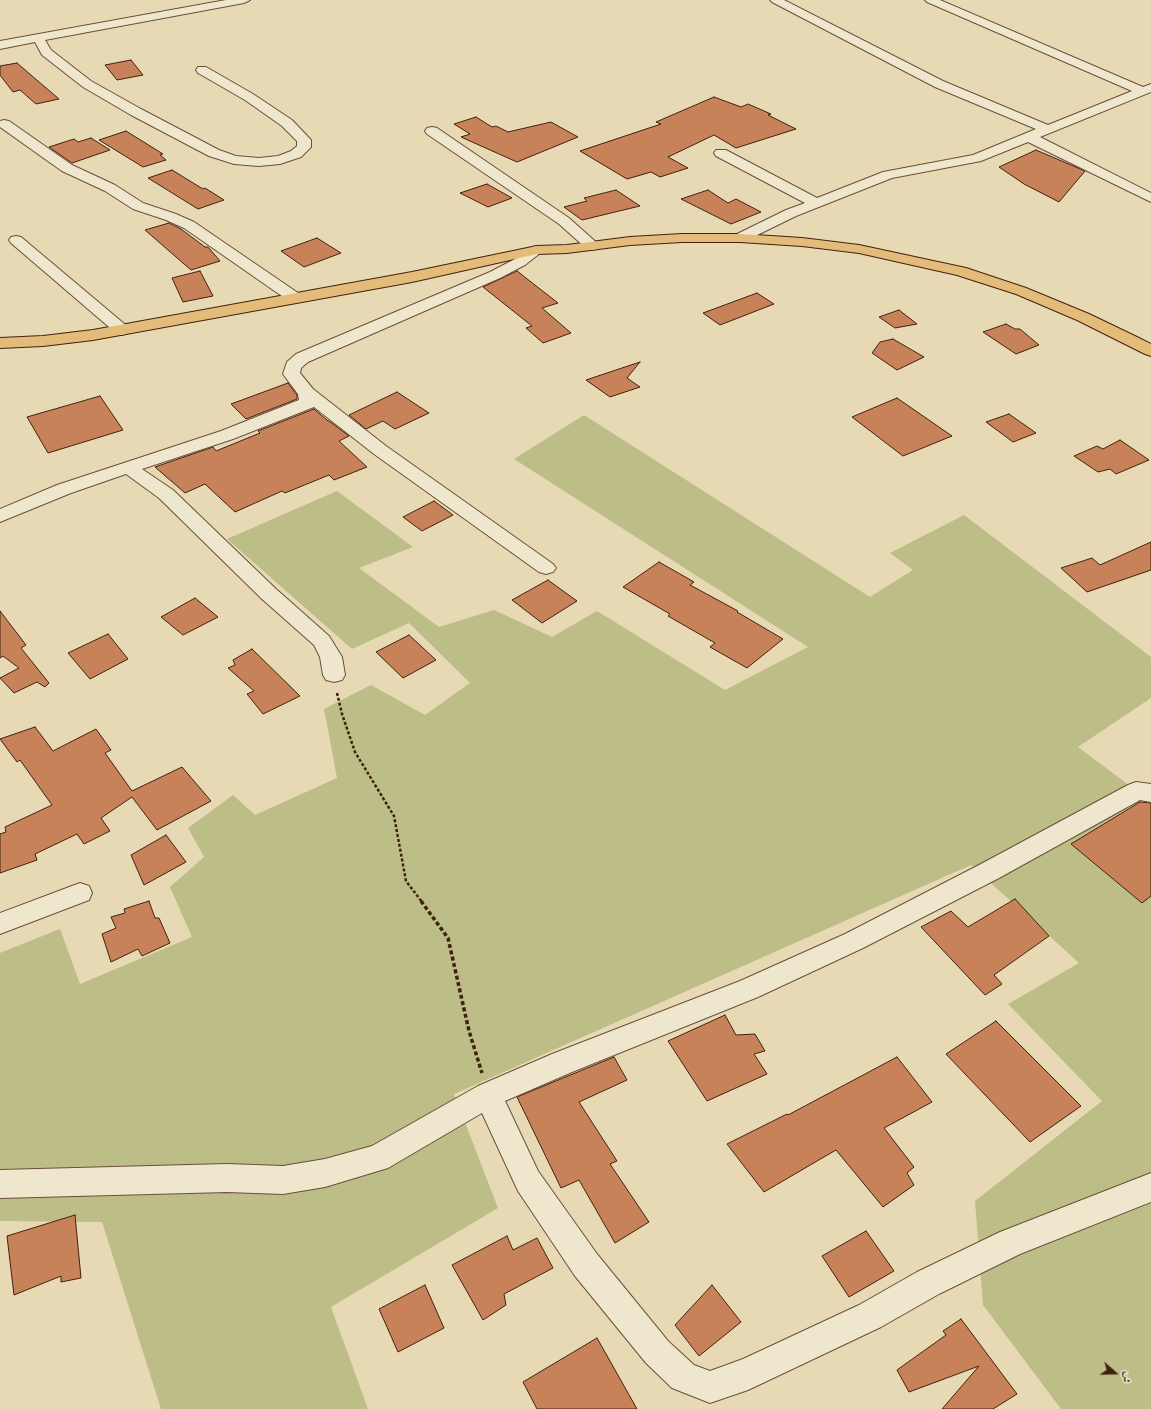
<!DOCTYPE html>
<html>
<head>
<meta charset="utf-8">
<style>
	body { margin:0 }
	#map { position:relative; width:1151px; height:1409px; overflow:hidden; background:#e7d9b4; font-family:"IM FELL DW Pica",Amiri,serif }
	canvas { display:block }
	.north { position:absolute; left:1095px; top:1353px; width:40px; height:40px; -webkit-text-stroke:3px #efe6ce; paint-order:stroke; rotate:110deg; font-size:11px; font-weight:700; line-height:16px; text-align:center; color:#42210f }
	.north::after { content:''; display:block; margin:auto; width:14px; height:18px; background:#42210f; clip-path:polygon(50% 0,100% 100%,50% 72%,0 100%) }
</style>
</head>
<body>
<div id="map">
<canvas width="1151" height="1409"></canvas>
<div class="north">ش</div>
</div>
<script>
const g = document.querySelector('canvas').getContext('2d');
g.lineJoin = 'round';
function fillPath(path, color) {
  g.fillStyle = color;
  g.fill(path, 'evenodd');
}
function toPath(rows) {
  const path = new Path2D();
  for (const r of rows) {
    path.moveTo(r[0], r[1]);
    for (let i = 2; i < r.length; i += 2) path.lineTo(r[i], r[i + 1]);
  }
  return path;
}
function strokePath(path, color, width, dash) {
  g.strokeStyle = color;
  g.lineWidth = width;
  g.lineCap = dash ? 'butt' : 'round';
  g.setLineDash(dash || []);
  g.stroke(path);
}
const green = toPath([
	[584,415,870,597,913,570,890,553,964,515,1151,657,1151,698,1078,747,1145,797,1072,844,1142,903,1151,896,1151,1409,1061,1409,983,1305,975,1201,1102,1101,1008,1004,1079,963,971,865,454,1094,498,1208,331,1307,368,1409,161,1409,102,1222,0,1221,0,953,60,929,80,984,192,937,170,887,204,857,188,828,233,795,255,815,337,778,324,709,371,685,425,715,470,683,409,623,352,649,227,539,337,491,413,547,359,568,439,627,494,610,552,637,597,611,725,690,808,647,514,459]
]);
const building = toPath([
	[131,60,143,75,117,80,105,65,131,60],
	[17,63,59,99,36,104,20,90,13,92,0,75,0,66,17,63],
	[714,97,741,107,748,104,771,114,768,115,796,129,736,148,714,135,668,157,688,168,660,177,651,172,627,179,580,151,661,124,656,122,714,97],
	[476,117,492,127,496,126,508,132,551,122,578,137,517,162,461,137,470,134,454,124,476,117],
	[126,131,163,154,160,155,166,160,143,167,99,140,126,131],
	[91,138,110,150,72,163,49,147,74,139,78,142,91,138],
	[1036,150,1085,171,1059,202,1024,184,999,167,1036,150],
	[172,170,203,189,205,188,224,200,198,209,148,178,172,170],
	[487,184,512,198,488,207,460,193,487,184],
	[616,190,640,206,582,220,564,207,587,201,584,198,616,190],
	[708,190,728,203,736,199,761,212,731,224,681,199,708,190],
	[169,223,181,229,205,247,208,247,220,261,191,270,145,230,169,223],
	[317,238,341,253,304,267,281,251,317,238],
	[200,271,213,296,183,302,172,278,200,271],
	[517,271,558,303,542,308,571,333,543,343,526,328,532,326,483,287,517,271],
	[757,293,774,304,720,325,703,313,757,293],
	[899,310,917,324,895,328,879,317,899,310],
	[1006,324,1015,329,1020,329,1039,345,1016,354,983,332,1006,324],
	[893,339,924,357,897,370,872,353,880,342,893,339],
	[640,362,627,378,640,387,610,397,586,380,640,362],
	[288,383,297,395,297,399,246,419,231,404,288,383],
	[397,392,429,413,395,429,383,421,366,429,349,415,397,392],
	[100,396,123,430,48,453,27,417,100,396],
	[897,398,952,436,903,456,852,417,897,398],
	[314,409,328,421,329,421,349,436,339,441,367,467,334,480,329,475,285,493,282,491,235,512,205,484,185,493,155,467,213,447,216,451,260,433,258,431,314,409],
	[1009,414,1036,433,1013,442,986,422,1009,414],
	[1120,440,1149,460,1116,474,1110,469,1098,472,1074,456,1097,446,1103,449,1120,440],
	[434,501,453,515,422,531,403,517,434,501],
	[1151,542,1151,570,1087,592,1061,568,1092,558,1100,565,1151,542],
	[659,562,694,582,690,585,738,611,737,612,783,639,747,668,710,647,715,643,668,616,670,614,623,587,659,562],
	[548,580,577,601,542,623,512,600,548,580],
	[195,598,218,617,183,635,161,617,195,598],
	[0,611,26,645,21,648,49,683,45,687,37,682,14,693,0,678,19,668,3,656,0,658,0,611],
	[108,634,128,659,90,679,68,653,108,634],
	[409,635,436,660,403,678,376,652,409,635],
	[252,649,300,696,263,714,247,694,254,691,228,668,235,665,233,660,252,649],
	[35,727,53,751,96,729,111,750,105,753,132,791,182,767,211,801,157,830,132,797,101,818,110,831,84,844,77,834,35,854,37,860,0,873,0,834,6,832,5,827,52,805,20,760,17,762,0,739,35,727],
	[1140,802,1151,803,1151,896,1142,903,1071,844,1140,802],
	[166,835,186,862,144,885,131,855,166,835],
	[1015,899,1049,936,994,975,1002,984,985,995,921,927,951,911,968,927,1015,899],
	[149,901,155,918,159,918,170,943,142,956,138,949,111,962,102,934,116,928,111,917,125,913,124,909,149,901],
	[725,1015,736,1035,755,1034,765,1051,754,1054,767,1074,707,1101,668,1041,725,1015],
	[996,1021,1081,1106,1030,1142,946,1054,996,1021],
	[614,1057,627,1080,579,1102,617,1161,610,1164,649,1222,615,1243,579,1180,561,1188,517,1097,614,1057],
	[897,1057,932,1102,884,1128,914,1167,907,1173,914,1185,883,1207,836,1150,764,1192,727,1144,787,1114,788,1115,897,1057],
	[75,1215,81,1278,61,1282,61,1276,14,1295,7,1236,75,1215],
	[866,1231,894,1271,849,1297,822,1256,866,1231],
	[507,1236,513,1250,537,1238,553,1268,504,1294,506,1305,483,1320,452,1265,507,1236],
	[425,1285,444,1328,398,1352,379,1309,425,1285],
	[712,1285,741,1322,699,1356,675,1325,712,1285],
	[961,1319,1017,1394,993,1409,942,1409,979,1366,909,1392,897,1370,946,1335,943,1331,961,1319],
	[597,1338,637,1409,537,1409,523,1382,597,1338]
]);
const pathFar1 = toPath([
	[337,693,342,714,355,752,394,816,406,881,422,902]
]);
const path = toPath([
	[421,901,448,938,469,1031,482,1073]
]);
const minor = toPath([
	[226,0,250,0,244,3,45,40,51,50,91,81,141,109,219,150,236,156,259,158,278,156,291,151,297,146,297,141,282,126,245,100,198,73,196,70,198,67,206,67,253,94,292,120,311,140,311,147,301,157,280,164,259,166,234,164,209,156,131,115,83,87,42,55,35,42,0,49,0,41,226,0],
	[770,0,784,0,943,81,1048,125,1132,91,927,2,925,0,940,0,1143,87,1151,84,1151,92,1040,137,1151,193,1151,202,1028,142,981,161,892,178,796,216,745,241,740,242,735,241,733,238,735,235,786,210,805,203,716,156,714,153,716,150,726,150,817,198,883,172,973,155,1036,129,935,87,772,2,770,0],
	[4,120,9,121,72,165,115,185,143,203,176,214,194,222,301,295,303,298,301,301,295,303,289,301,184,228,166,220,133,209,105,191,62,171,0,127,0,121,4,120],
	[432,127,437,128,569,218,597,243,599,246,597,249,592,250,587,249,559,224,427,134,425,131,427,128,432,127],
	[16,236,21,237,128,327,130,330,128,333,122,335,116,333,11,243,9,240,11,237,16,236],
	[537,246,542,247,544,250,525,265,500,278,308,362,301,368,300,373,313,389,386,446,553,564,556,568,553,572,546,574,539,572,374,454,314,407,233,439,142,469,173,490,276,589,329,636,342,657,345,675,342,680,334,682,326,680,323,675,320,657,314,645,262,599,159,498,126,474,71,493,0,522,0,509,57,485,221,431,299,400,298,394,283,374,287,362,296,354,490,272,515,259,532,247,537,246],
	[1136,782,1151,784,1151,802,1140,800,999,878,863,948,758,997,572,1072,505,1101,538,1171,597,1254,668,1341,694,1365,710,1371,743,1359,859,1305,917,1272,1000,1232,1151,1173,1151,1202,1020,1254,939,1294,881,1327,748,1390,710,1403,672,1388,646,1363,575,1276,518,1191,482,1113,388,1168,325,1187,283,1194,227,1192,0,1198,0,1170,227,1164,283,1166,325,1159,372,1146,478,1086,552,1054,740,981,845,934,981,864,1128,785,1136,782],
	[80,883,89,886,92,893,89,900,0,934,0,913,80,883]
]);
const major = toPath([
	[682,234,740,234,802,238,859,245,966,268,1026,288,1089,314,1139,338,1151,344,1151,356,1145,354,1077,320,1016,294,957,275,859,253,802,246,740,242,682,242,630,245,567,253,537,254,412,282,93,340,43,346,0,348,0,338,43,336,93,330,412,272,537,246,567,245,630,237,682,234]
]);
fillPath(green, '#bdbd88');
fillPath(building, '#c7825a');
strokePath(building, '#42210f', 1);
strokePath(minor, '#6b4f38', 2);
strokePath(major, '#42210f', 2);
strokePath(pathFar1, '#42210f', 2.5, [3, 2]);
strokePath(path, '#42210f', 3.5, [4, 2.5]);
fillPath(minor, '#efe6ce');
fillPath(major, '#e4bc7a');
</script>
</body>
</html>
